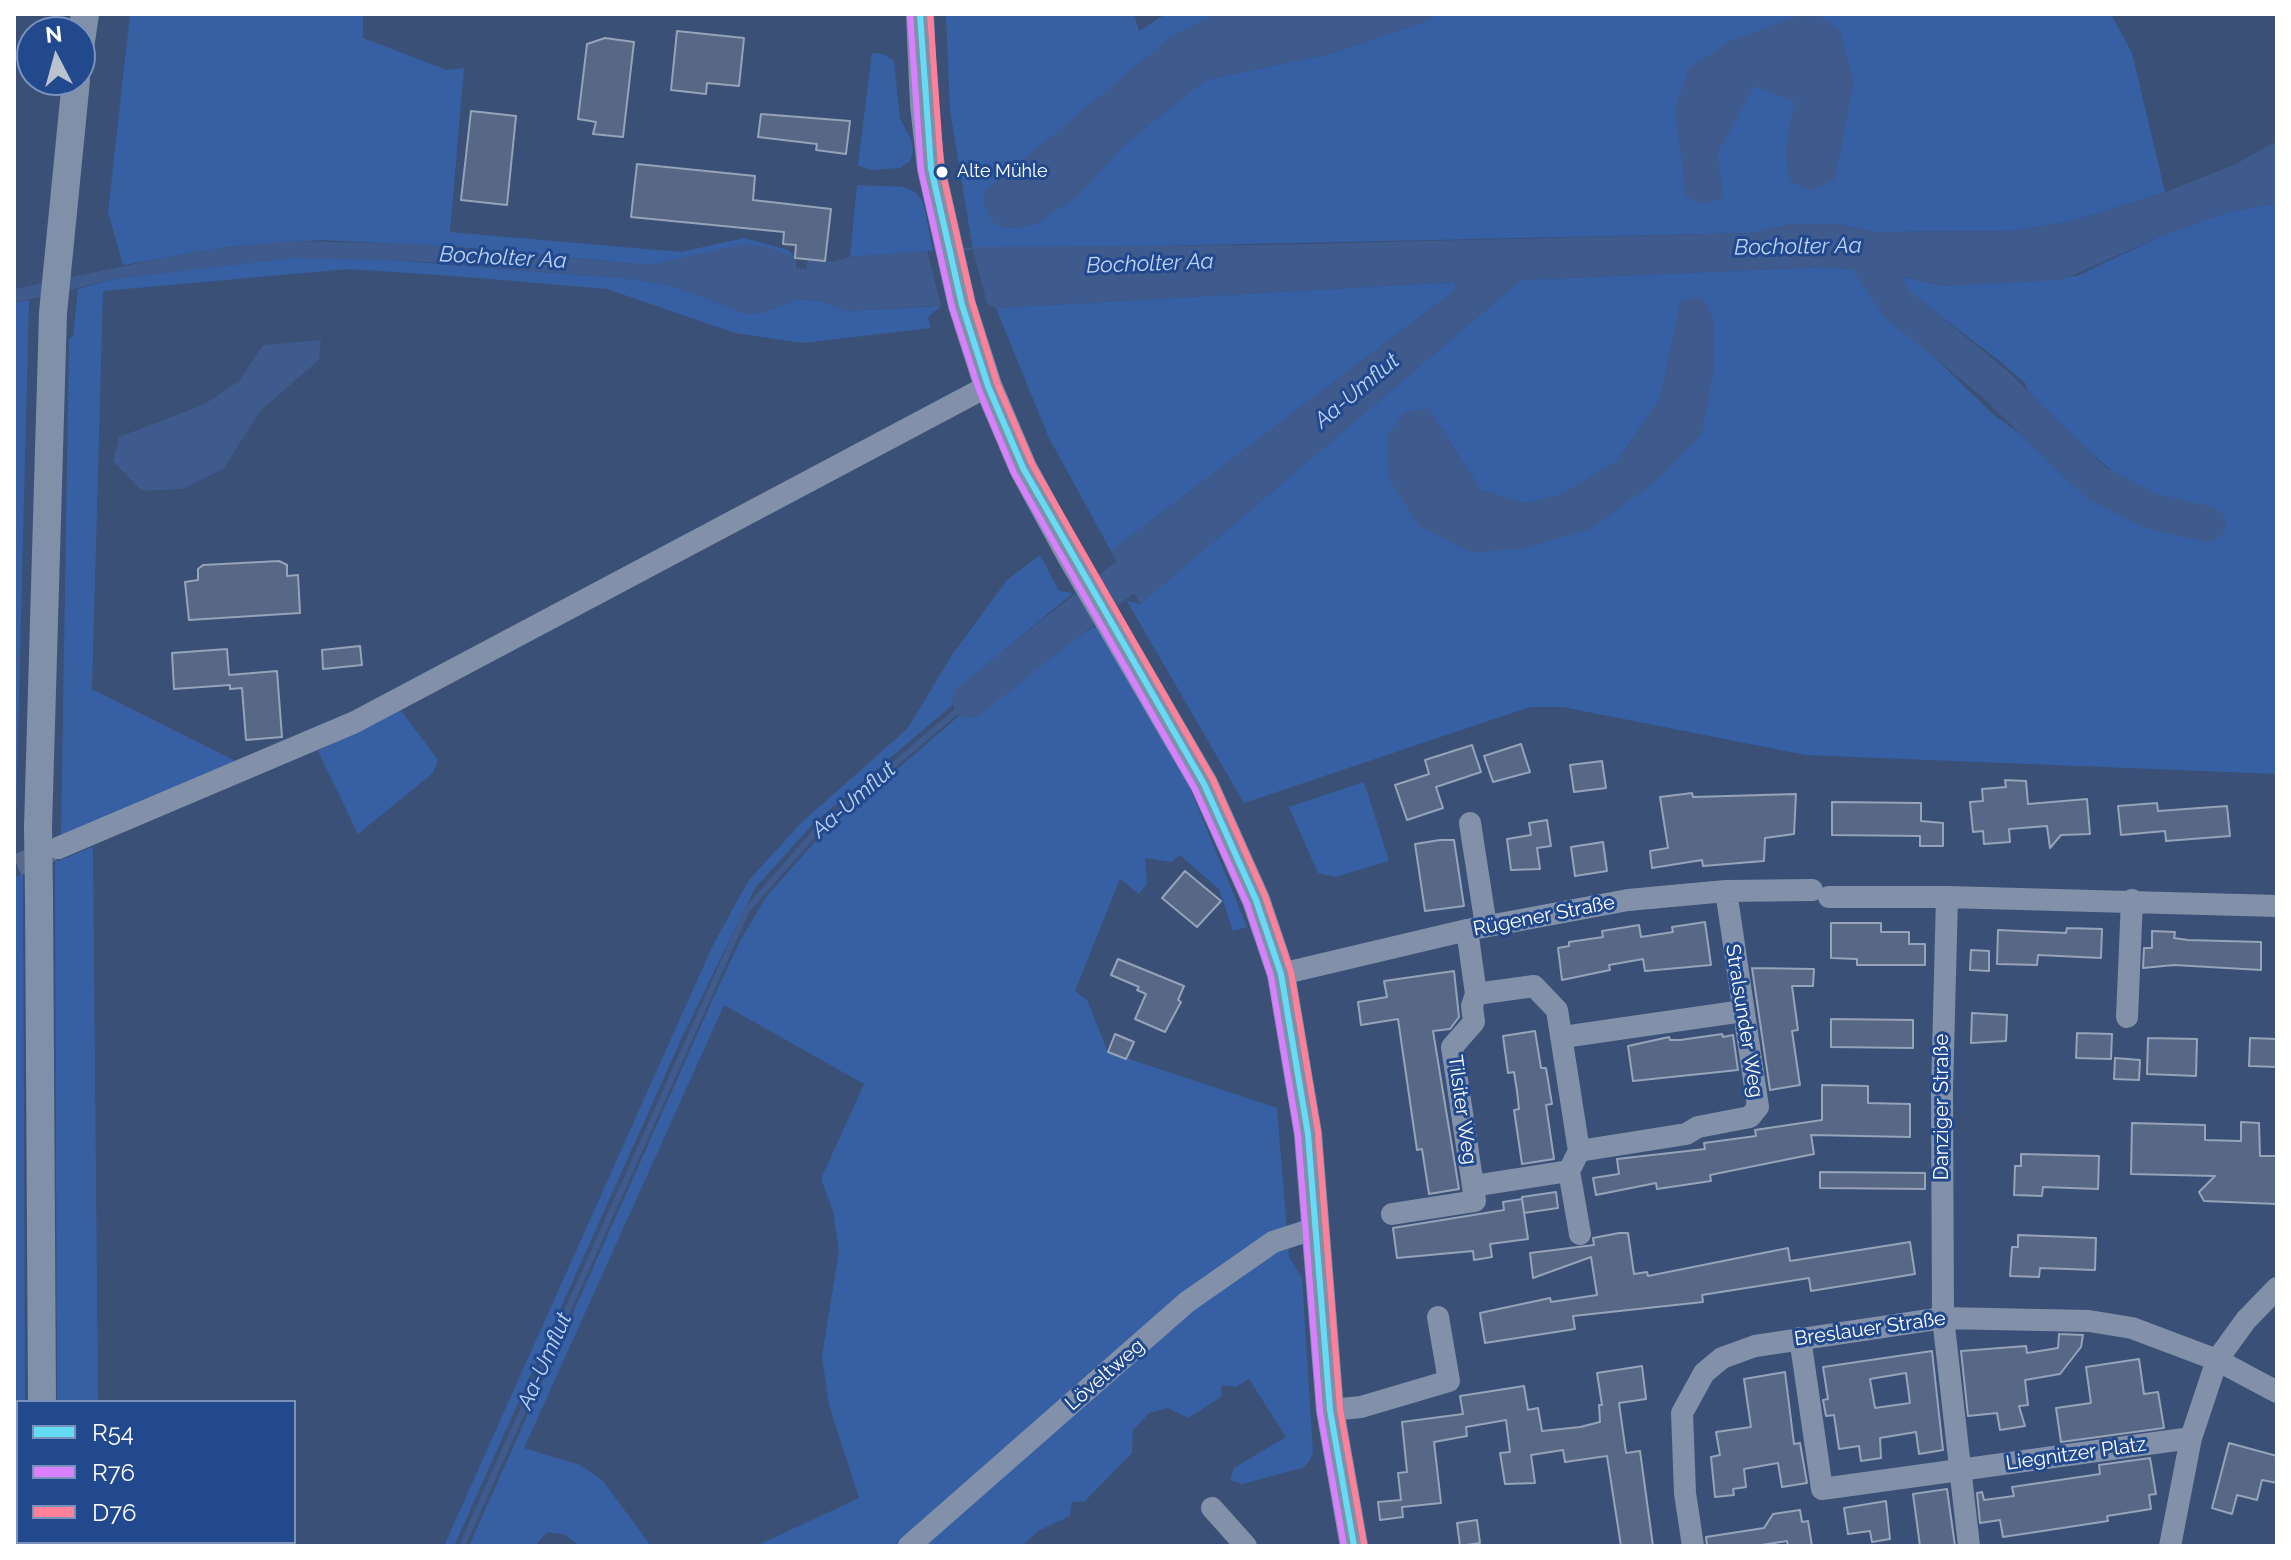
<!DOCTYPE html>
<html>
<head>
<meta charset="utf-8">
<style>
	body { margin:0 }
	#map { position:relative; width:2291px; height:1560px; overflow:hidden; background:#3a5076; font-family:Raleway,sans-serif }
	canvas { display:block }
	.frame { position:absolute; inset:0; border:16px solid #fff; pointer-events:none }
	.legend { position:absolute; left:16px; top:1400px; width:280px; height:144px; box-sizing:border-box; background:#22498e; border:2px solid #7a92bb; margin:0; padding:10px 14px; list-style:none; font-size:24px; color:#fff }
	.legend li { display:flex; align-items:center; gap:16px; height:40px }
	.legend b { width:40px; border:2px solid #7a92bb }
	.north { position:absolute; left:16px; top:16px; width:80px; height:80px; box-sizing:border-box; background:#22498e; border:2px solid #7a92bb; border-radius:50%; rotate:354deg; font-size:22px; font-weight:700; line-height:32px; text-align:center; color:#fff }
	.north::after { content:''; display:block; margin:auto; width:28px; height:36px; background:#bac2cf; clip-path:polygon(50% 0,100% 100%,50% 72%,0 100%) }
</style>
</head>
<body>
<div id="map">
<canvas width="2291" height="1560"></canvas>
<div class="frame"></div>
<ul class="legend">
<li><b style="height:10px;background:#66dbf5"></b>R54</li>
<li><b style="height:10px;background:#d880ff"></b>R76</li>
<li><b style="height:10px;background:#ff8098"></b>D76</li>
</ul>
<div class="north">N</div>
</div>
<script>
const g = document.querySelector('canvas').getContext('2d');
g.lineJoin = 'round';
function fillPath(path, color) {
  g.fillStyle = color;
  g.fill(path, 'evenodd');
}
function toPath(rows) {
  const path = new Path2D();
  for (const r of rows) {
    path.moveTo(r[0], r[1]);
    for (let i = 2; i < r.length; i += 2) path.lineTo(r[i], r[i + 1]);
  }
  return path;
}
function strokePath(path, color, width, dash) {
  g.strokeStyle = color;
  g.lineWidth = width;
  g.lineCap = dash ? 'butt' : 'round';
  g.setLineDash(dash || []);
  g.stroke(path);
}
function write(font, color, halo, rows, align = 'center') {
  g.font = font + ' Raleway,sans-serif';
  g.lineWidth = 6;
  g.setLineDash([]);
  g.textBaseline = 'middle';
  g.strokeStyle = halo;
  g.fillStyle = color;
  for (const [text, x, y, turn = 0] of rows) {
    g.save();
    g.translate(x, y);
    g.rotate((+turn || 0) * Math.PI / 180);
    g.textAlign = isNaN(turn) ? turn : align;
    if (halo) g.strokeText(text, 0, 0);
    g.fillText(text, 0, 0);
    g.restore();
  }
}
const green = toPath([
	[130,14,363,14,363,38,447,70,464,68,450,232,681,252,744,238,788,250,795,258,778,251,648,265,459,247,322,240,228,247,123,265,108,212],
	[946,14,1134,14,1139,31,1166,14,1216,14,1171,37,986,191,998,226,1015,228,1037,223,1077,196,1124,145,1205,80,1329,54,1426,21,1436,14,2111,14,2132,53,2165,192,2073,221,2012,231,1875,232,1838,224,1792,224,1750,233,973,250,950,110],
	[872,53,883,54,894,61,900,119,911,139,913,152,910,161,900,168,870,170,858,165],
	[857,185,904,187,915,192,923,202,933,251,850,257],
	[2277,203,2277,774,1806,755,1563,707,1530,707,1244,803,1127,601,1140,604,1521,280,1824,267,1864,270,1885,310,1994,415,2046,453,2083,491,2160,528,2190,535,2219,526,2201,512,2186,512,2150,496,2116,474,2034,405,2025,383,2001,362,1884,273,1944,286,2077,276,2159,237,2227,212],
	[1681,301,1655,482,1419,526,1428,408,1481,490,1524,503,1560,495,1617,461,1660,399],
	[351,257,633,279,673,286,747,314,764,312,797,299,820,301,846,311,941,306,928,317,931,328,803,343,735,333,607,289,466,277,349,269,103,291,92,689,237,762,61,837,69,339,73,336,78,289,114,279,195,269,291,258],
	[1454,282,1454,291,1111,551,1049,438,996,308],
	[29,300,15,856,14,857,14,303],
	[1040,555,1059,591,1073,593,979,671,965,694,813,824,755,888,683,1035,454,1546,444,1546,713,945,749,880,801,823,908,728,952,655,1007,580],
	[1099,624,1185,776,1247,927,1233,931,1219,889,1180,855,1171,862,1145,858,1147,883,1139,894,1120,879,1075,991,1087,1000,1108,1052,1277,1108,1289,1257,1302,1278,1313,1453,1309,1462,1302,1468,1242,1484,1230,1480,1234,1468,1286,1437,1249,1379,1236,1387,1222,1385,1221,1397,1188,1418,1168,1408,1149,1413,1133,1430,1132,1453,1085,1501,1072,1502,1070,1516,1038,1531,1022,1546,756,1546,859,1498,829,1405,822,1356,839,1251,833,1211,821,1179,864,1084,724,1005,524,1448,580,1465,603,1481,651,1546,581,1546,563,1534,547,1532,535,1546,469,1546,713,999,740,941,766,897,822,834,975,702,1005,693,1052,653],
	[399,708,438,760,433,773,358,834,318,751],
	[1364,782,1389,861,1335,877,1318,873,1289,807],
	[93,847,98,1402,57,1402,55,862],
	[23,874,25,1402,18,1402,18,1542,26,1542,26,1546,14,1546,14,878]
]);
const water = toPath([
	[1216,14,1436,14,1426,21,1329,54,1205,80,1124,145,1078,196,1037,223,1015,228,998,226,991,220,983,202,986,191,997,181,1171,37],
	[1803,14,1816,14,1840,31,1854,82,1835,179,1810,191,1790,181,1785,154,1794,101,1754,86,1718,153,1723,198,1705,204,1686,197,1675,108,1689,68,1732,40],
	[2277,141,2277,203,2227,212,2159,237,2062,280,1944,286,1886,273,1913,295,1885,310,1864,270,1824,267,1521,280,1140,604,1111,551,1454,291,1454,282,996,308,986,303,846,311,820,301,797,299,764,312,747,314,673,286,633,279,411,261,291,258,114,279,14,303,14,289,198,251,286,241,416,244,648,265,745,244,765,246,796,258,796,268,806,269,808,259,832,262,850,257,977,247,1263,245,1750,233,1792,224,1838,224,1875,232,2012,231,2073,221,2165,192,2234,165],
	[1702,297,1713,317,1714,368,1702,434,1655,482,1593,528,1525,548,1472,553,1419,526,1389,479,1387,436,1405,412,1428,408,1481,490,1524,503,1560,495,1617,461,1660,399,1681,300],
	[321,340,319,360,262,409,223,469,182,489,142,491,113,461,119,437,203,405,239,381,263,345]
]);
const pier = toPath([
	[973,250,987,303,941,306,927,251]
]);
const stream = toPath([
	[462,1546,747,910,816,831,970,700]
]);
const river = toPath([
	[1870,264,1897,304,1995,384,2096,483,2151,511,2207,524],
	[970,700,1162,548]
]);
const building = toPath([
	[677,31,744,38,739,86,707,83,706,94,671,90,677,31],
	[605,38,634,42,623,137,593,134,596,122,578,119,587,44,605,38],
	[471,111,516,116,507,205,461,200,471,111],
	[761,114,850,121,846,154,816,150,817,144,758,137,761,114],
	[637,164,755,176,753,200,831,209,825,261,795,258,796,245,783,244,784,232,631,217,637,164],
	[279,561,287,565,287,576,298,575,300,613,189,620,185,582,198,580,198,569,203,565,279,561],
	[360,646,362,665,323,669,322,650,360,646],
	[227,649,229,675,277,671,282,737,246,740,242,688,230,689,230,685,174,689,172,653,227,649],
	[1521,744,1530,772,1493,782,1484,756,1521,744],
	[1472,745,1481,772,1436,787,1443,808,1407,820,1395,785,1429,774,1425,760,1472,745],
	[1602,761,1606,788,1574,792,1570,765,1602,761],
	[2005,780,2026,781,2028,804,2087,799,2090,834,2061,835,2050,848,2047,826,2009,829,2010,842,1984,844,1983,831,1973,832,1970,802,1983,801,1982,789,2006,787,2005,780],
	[1692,793,1693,797,1796,794,1794,834,1765,838,1764,861,1703,866,1702,860,1652,868,1650,851,1668,848,1660,797,1692,793],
	[1832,802,1921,803,1921,821,1943,823,1943,846,1920,846,1920,836,1832,835,1832,802],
	[2157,803,2158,811,2227,806,2230,836,2166,841,2165,831,2121,835,2118,806,2157,803],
	[1547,820,1551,846,1537,848,1540,869,1511,870,1507,839,1531,835,1529,823,1547,820],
	[1440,840,1454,840,1464,906,1425,911,1415,844,1440,840],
	[1603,842,1607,871,1575,876,1571,847,1603,842],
	[1185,871,1221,901,1197,927,1162,898,1185,871],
	[1705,922,1711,965,1645,971,1643,959,1609,965,1610,970,1562,980,1558,948,1569,946,1569,942,1603,937,1602,931,1639,925,1641,937,1673,932,1672,927,1705,922],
	[1831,923,1881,923,1881,932,1909,932,1909,944,1925,944,1925,965,1857,965,1857,959,1831,958,1831,923],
	[2067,928,2102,929,2101,958,2038,955,2037,965,1997,964,1998,930,2066,933,2067,928],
	[2152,931,2175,932,2174,938,2188,940,2261,942,2261,970,2174,965,2143,968,2144,948,2152,948,2152,931],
	[1971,950,1989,951,1989,971,1970,970,1971,950],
	[1118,959,1184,986,1178,1000,1181,1002,1165,1032,1135,1019,1146,994,1137,990,1139,987,1111,975,1118,959],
	[1752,968,1814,969,1813,986,1792,986,1798,1030,1792,1031,1800,1085,1770,1090,1752,968],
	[1454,971,1459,1017,1450,1029,1433,1031,1459,1189,1429,1194,1422,1149,1417,1150,1398,1019,1361,1025,1358,1002,1387,997,1384,981,1454,971],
	[1972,1013,2007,1015,2006,1041,1971,1043,1972,1013],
	[1831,1019,1913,1020,1913,1048,1831,1047,1831,1019],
	[1535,1031,1541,1068,1546,1068,1552,1104,1546,1105,1554,1159,1522,1164,1514,1110,1519,1109,1517,1091,1514,1072,1508,1073,1503,1036,1535,1031],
	[2077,1033,2112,1034,2111,1059,2076,1058,2077,1033],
	[1115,1034,1134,1042,1126,1059,1108,1052,1115,1034],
	[1722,1034,1723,1037,1733,1035,1738,1070,1633,1081,1628,1046,1669,1037,1670,1040,1680,1040,1722,1034],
	[2148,1038,2197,1039,2196,1076,2147,1074,2148,1038],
	[2250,1038,2277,1039,2277,1067,2249,1066,2250,1038],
	[2115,1058,2140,1060,2139,1080,2114,1079,2115,1058],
	[1822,1085,1868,1086,1868,1103,1910,1104,1910,1137,1811,1135,1814,1154,1710,1175,1711,1181,1657,1189,1656,1183,1596,1195,1593,1178,1619,1174,1617,1159,1705,1149,1704,1143,1756,1136,1755,1130,1822,1120,1822,1085],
	[2241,1122,2259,1123,2260,1156,2277,1156,2277,1204,2204,1201,2199,1192,2215,1176,2131,1174,2132,1123,2205,1125,2205,1140,2241,1141,2241,1122],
	[2021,1154,2099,1156,2098,1189,2043,1187,2042,1196,2014,1195,2015,1166,2021,1166,2021,1154],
	[1820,1172,1925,1173,1925,1189,1820,1188,1820,1172],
	[1556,1192,1558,1208,1524,1213,1522,1197,1556,1192],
	[1522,1199,1528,1239,1490,1244,1492,1257,1474,1260,1473,1251,1397,1258,1393,1228,1504,1210,1503,1202,1522,1199],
	[1619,1233,1628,1233,1634,1274,1647,1272,1648,1276,1788,1248,1790,1261,1910,1242,1915,1274,1811,1291,1809,1278,1702,1295,1703,1302,1573,1316,1575,1329,1485,1343,1480,1313,1550,1298,1551,1302,1597,1295,1591,1257,1533,1278,1530,1253,1594,1245,1593,1238,1619,1233],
	[2018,1235,2096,1238,2095,1270,2040,1268,2039,1277,2010,1276,2012,1247,2018,1247,2018,1235],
	[2059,1334,2083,1335,2081,1347,2060,1374,2025,1380,2028,1405,2019,1406,2025,1426,2000,1430,1997,1413,1968,1416,1961,1351,2026,1346,2027,1353,2058,1348,2059,1334],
	[1932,1351,1943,1450,1919,1454,1916,1432,1880,1438,1881,1458,1861,1461,1859,1446,1839,1449,1834,1415,1826,1416,1823,1400,1828,1399,1823,1367,1932,1351],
	[1906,1373,1910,1403,1875,1408,1870,1379,1906,1373],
	[2139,1359,2144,1394,2158,1392,2164,1428,2061,1442,2056,1408,2091,1403,2086,1367,2139,1359],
	[1642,1366,1646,1399,1619,1403,1626,1453,1640,1451,1653,1546,1621,1546,1607,1456,1565,1462,1563,1450,1531,1455,1535,1483,1505,1484,1500,1453,1510,1452,1506,1420,1466,1427,1467,1436,1434,1442,1441,1503,1402,1507,1403,1517,1380,1520,1378,1502,1401,1500,1398,1473,1407,1472,1402,1422,1463,1414,1460,1396,1524,1386,1528,1410,1538,1408,1542,1431,1580,1427,1600,1422,1599,1405,1602,1405,1597,1373,1642,1366],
	[1785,1372,1794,1444,1800,1443,1807,1483,1782,1487,1778,1463,1744,1469,1746,1487,1733,1489,1734,1495,1715,1497,1711,1457,1720,1455,1716,1432,1751,1427,1744,1379,1785,1372],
	[2229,1443,2277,1456,2277,1483,2262,1480,2257,1500,2237,1495,2232,1514,2212,1508,2229,1443],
	[2150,1458,2156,1494,2149,1495,2151,1509,2107,1516,2108,1521,2003,1537,2000,1520,1980,1523,1977,1493,1982,1492,1984,1500,2014,1496,2012,1487,2100,1474,2099,1465,2150,1458],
	[1947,1489,1955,1546,1920,1546,1913,1494,1947,1489],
	[1886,1501,1890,1539,1872,1542,1870,1531,1848,1534,1844,1508,1886,1501],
	[1800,1510,1802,1522,1808,1521,1812,1546,1788,1546,1787,1541,1755,1546,1707,1546,1706,1537,1764,1528,1773,1514,1800,1510],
	[1477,1520,1480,1543,1460,1546,1457,1523,1477,1520]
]);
const minorTunnel = toPath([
	[17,865,53,850]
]);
const minor = toPath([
	[1470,823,1486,926],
	[58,848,355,722,988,386],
	[1829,897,1947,897],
	[1467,930,1476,994,1534,986,1557,1010,1579,1151,1569,1171,1580,1234],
	[1281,974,1467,930,1628,900,1726,891,1812,890],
	[1476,994,1472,1006,1474,1022,1452,1047,1473,1186,1569,1171],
	[2127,1017,2132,900],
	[1563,1037,1743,1011],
	[1579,1151,1686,1134,1698,1127,1750,1117,1758,1107,1726,891],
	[1392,1214,1475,1201,1473,1186],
	[1800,1338,1822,1489,2191,1438],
	[1330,1410,1361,1407,1449,1381,1438,1317],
	[1212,1508,1246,1546],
	[909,1546,1187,1302,1273,1242,1316,1228],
	[1693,1546,1685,1493,1682,1413,1704,1373,1722,1358,1755,1346,1943,1318,2089,1321,2132,1328,2217,1360,2277,1392],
	[1969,1546,1943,1318,1942,1091,1947,897,2277,906],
	[2170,1546,2191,1438,2217,1360,2246,1320,2277,1288]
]);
const major = toPath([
	[920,14,924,105,931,168,962,305,988,386,1023,468,1071,556,1204,784,1256,900,1281,974,1308,1134,1330,1410,1354,1546],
	[80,48,85,14],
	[38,827,53,313,76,80],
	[39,896,42,1402],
	[42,1546,42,1542]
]);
const majorBridge = toPath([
	[38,827,39,896]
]);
const bus1 = toPath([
	[920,14,931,168,962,305,988,386,1023,468,1204,784,1256,900,1281,974,1308,1134,1330,1410,1354,1546]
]);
const bus2 = toPath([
	[910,14,921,170,952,307,979,390,1014,473,1195,789,1247,904,1271,976,1298,1135,1320,1411,1344,1546]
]);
const bus3 = toPath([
	[930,14,941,166,972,302,997,383,1032,464,1213,780,1265,896,1291,972,1318,1132,1340,1409,1364,1544]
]);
const markers = [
	[942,172,7,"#fff"]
];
const busNames = [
	["Alte Mühle",957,172]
];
const streetNames = [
	["Rügener Straße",1544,916,-11],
	["Stralsunder Weg",1744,1021,81],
	["Danziger Straße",1942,1107,-90],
	["Tilsiter Weg",1462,1110,82],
	["Breslauer Straße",1870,1329,-8],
	["Löveltweg",1105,1375,-41],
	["Liegnitzer Platz",2076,1454,-8]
];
const waterNames = [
	["Bocholter Aa",1798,247,-1],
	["Bocholter Aa",503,258,3],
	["Bocholter Aa",1150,264,-2],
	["Aa-Umflut",1357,391,-40],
	["Aa-Umflut",854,800,-41],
	["Aa-Umflut",545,1361,-66]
];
fillPath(green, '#3760a4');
fillPath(water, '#3f5a8c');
fillPath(pier, '#3a5076');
strokePath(stream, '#3f5a8c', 6);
strokePath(river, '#3f5a8c', 36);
fillPath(building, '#566886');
strokePath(building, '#96a3b8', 2);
strokePath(minorTunnel, '#586a8b', 22, [22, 11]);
strokePath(minor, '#8291a9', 22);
strokePath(major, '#8190a9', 28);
strokePath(majorBridge, '#8190a9', 28);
strokePath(bus1, '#66dbf5', 6);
strokePath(bus2, '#d880ff', 6);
strokePath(bus3, '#ff8098', 6);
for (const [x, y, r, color] of markers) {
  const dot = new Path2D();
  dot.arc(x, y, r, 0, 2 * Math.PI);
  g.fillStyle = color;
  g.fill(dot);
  strokePath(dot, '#22498e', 3);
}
write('18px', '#fff', '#22498e', busNames, 'left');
write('20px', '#fff', '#22498e', streetNames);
write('italic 22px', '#bed2f3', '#22498e', waterNames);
</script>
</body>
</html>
